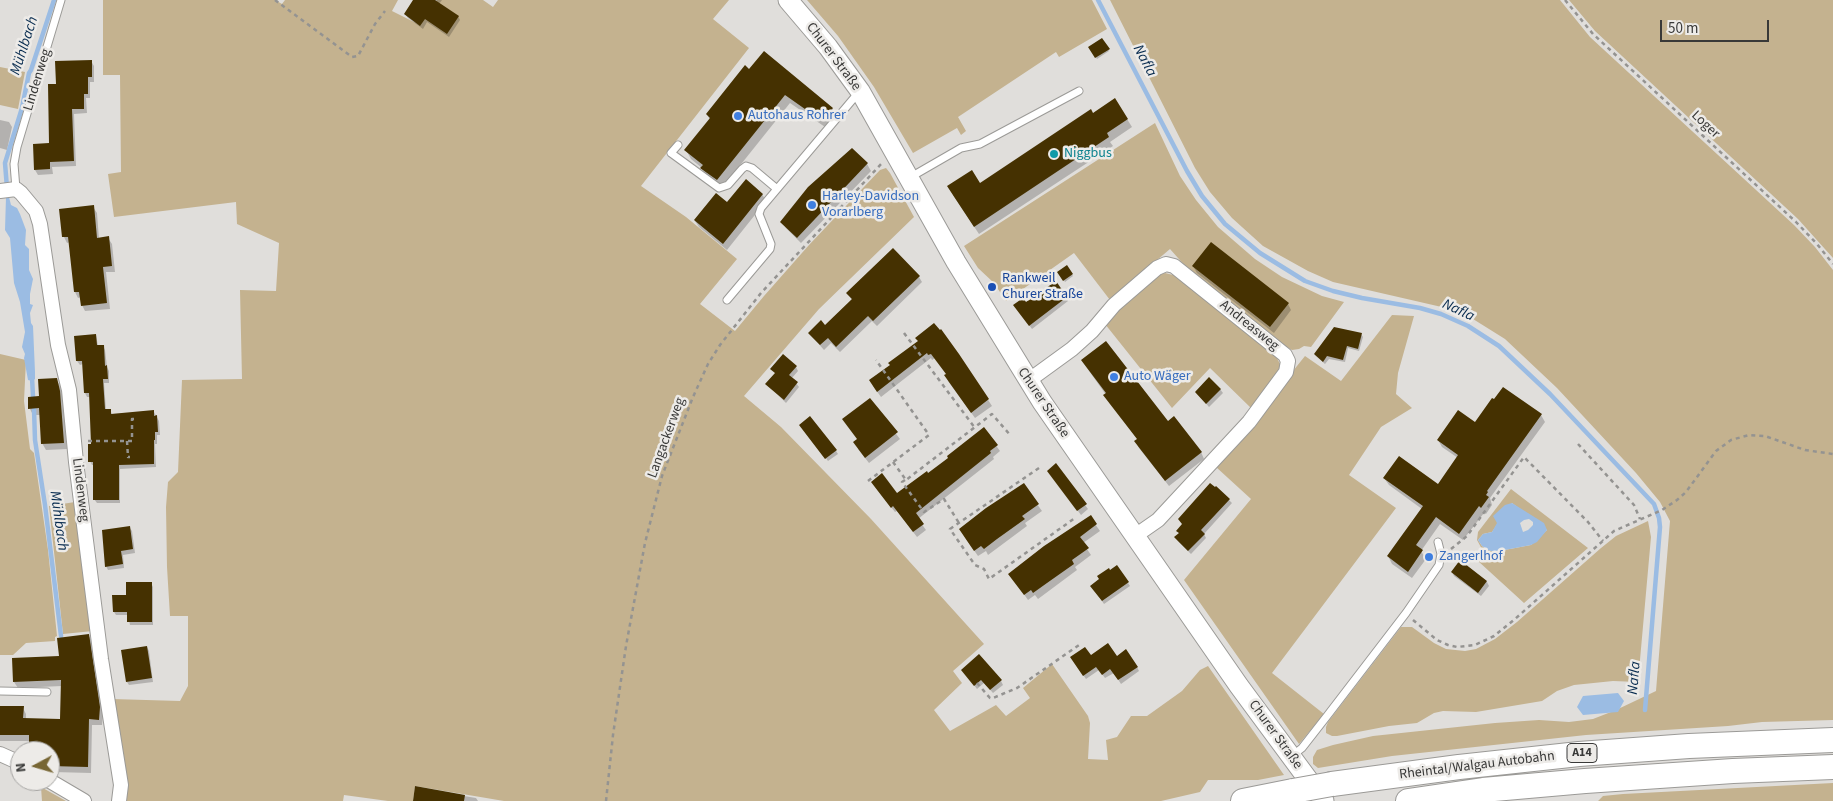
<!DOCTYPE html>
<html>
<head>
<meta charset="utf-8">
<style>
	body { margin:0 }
	#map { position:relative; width:1833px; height:801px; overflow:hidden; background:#e0dedb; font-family:"Source Sans 3",sans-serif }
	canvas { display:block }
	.north { position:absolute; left:10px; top:741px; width:50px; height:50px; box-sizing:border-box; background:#edebe8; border:1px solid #a5a4a2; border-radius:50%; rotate:264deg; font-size:14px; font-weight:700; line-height:20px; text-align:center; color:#393938 }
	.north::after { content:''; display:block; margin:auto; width:18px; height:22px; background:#776634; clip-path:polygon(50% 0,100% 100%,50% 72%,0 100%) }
	.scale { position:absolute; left:1660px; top:20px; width:109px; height:22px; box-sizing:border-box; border:2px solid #393938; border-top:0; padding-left:6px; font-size:15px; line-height:18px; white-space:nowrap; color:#393938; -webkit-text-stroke:4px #edebe8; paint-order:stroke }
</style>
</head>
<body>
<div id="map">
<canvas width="1833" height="801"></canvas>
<div class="north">N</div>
<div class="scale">50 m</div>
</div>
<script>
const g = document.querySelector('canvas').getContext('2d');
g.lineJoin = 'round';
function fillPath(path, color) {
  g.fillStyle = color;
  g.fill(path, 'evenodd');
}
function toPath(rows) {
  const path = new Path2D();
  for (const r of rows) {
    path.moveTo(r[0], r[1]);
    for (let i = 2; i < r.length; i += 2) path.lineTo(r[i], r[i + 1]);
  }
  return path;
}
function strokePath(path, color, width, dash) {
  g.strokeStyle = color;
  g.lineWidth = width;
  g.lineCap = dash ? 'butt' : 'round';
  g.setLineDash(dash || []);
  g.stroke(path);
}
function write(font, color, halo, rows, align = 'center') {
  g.font = font + ' "Source Sans 3",sans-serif';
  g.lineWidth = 5;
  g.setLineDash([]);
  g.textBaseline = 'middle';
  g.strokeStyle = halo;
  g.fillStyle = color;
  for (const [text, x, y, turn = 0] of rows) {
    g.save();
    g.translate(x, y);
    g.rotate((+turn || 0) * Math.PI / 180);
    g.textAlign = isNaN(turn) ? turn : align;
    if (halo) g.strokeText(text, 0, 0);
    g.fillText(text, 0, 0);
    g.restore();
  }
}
const green = toPath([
	[103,0,275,0,282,4,285,0,398,0,392,11,420,25,437,0,483,0,493,7,498,0,729,0,713,19,749,48,641,186,686,217,737,259,700,304,735,331,764,296,809,245,880,170,886,168,890,173,914,217,819,309,744,396,781,427,871,519,984,644,953,671,962,683,934,710,950,731,996,705,1006,716,1030,698,1023,688,1052,664,1088,716,1090,723,1088,759,1108,760,1106,740,1117,737,1131,716,1147,716,1182,691,1200,670,1208,666,1284,775,1258,780,1208,780,1200,792,1161,801,504,801,415,786,413,801,388,801,344,795,343,801,126,801,112,699,180,701,188,686,188,616,170,616,167,567,166,507,168,482,178,472,182,380,242,379,240,290,276,291,279,243,237,224,236,202,114,217,108,174,121,172,120,75,103,75],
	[807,0,1092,0,1107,29,1059,57,1056,52,958,117,966,131,961,135,957,128,913,153,874,87,838,36],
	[1110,0,1560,0,1590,37,1794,225,1815,247,1833,270,1833,720,1762,722,1728,726,1586,735,1392,756,1318,768,1313,764,1313,757,1317,750,1333,745,1373,736,1495,723,1539,720,1569,722,1593,719,1616,710,1656,691,1670,521,1660,502,1636,473,1557,388,1505,339,1473,319,1446,308,1333,282,1308,271,1263,246,1232,218,1210,192,1195,168],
	[1569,0,1833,0,1833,258,1798,219,1595,31],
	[0,67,25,72,18,109,0,105],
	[1155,123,1180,176,1196,200,1218,227,1255,259,1282,277,1322,296,1344,302,1311,347,1304,346,1299,349,1292,350,1275,340,1194,276,1170,249,1110,300,1074,253,1006,301,994,283,978,268,964,246],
	[1165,273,1177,276,1276,356,1280,364,1278,373,1252,409,1210,368,1172,408,1105,324,1119,308,1158,275],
	[1392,315,1414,316,1398,373,1396,394,1412,408,1381,427,1349,475,1396,508,1272,673,1324,714,1299,744,1184,580,1251,499,1216,467,1305,356,1341,381],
	[0,354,26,360,24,401,30,449,34,453,48,550,57,636,55,637,55,641,26,643,13,655,0,655],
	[1511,489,1588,548,1524,603,1478,561,1483,551,1477,540,1478,532],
	[1512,503,1547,530,1531,545,1494,552,1488,550,1482,546,1478,540,1483,534,1492,532],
	[75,502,93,631,63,634,49,506],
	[1648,521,1651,537,1638,682,1613,681,1574,685,1557,691,1542,701,1476,712,1443,711,1434,713,1417,723,1389,726,1337,736,1332,736,1326,733,1326,727,1328,722,1401,627,1412,627,1434,643,1446,649,1465,651,1476,649,1495,639,1517,622,1601,548,1616,536],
	[1833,783,1833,801,1598,801,1603,796,1623,794],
	[41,787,66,801,42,801]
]);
const water = toPath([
	[6,197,9,197,11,205,17,208,20,214,26,230,25,245,29,249,29,270,33,279,30,294,30,304,33,305,30,313,31,323,33,326,35,372,35,379,32,381,28,380,24,358,25,354,22,347,25,332,20,302,14,283,10,238,5,230],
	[1512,503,1544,523,1547,530,1537,542,1531,545,1494,552,1488,550,1482,546,1478,540,1483,534,1492,532,1497,523,1493,516,1505,505],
	[1529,519,1533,522,1533,525,1528,530,1523,532,1520,523,1524,520],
	[1618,693,1624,701,1618,712,1583,715,1577,707,1583,696]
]);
const shadow = toPath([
	[415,0,442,0,439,4,458,16,460,20,449,37,427,22,423,29,408,18,405,14],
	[1102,39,1109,51,1097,59,1089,48],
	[91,61,94,66,94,82,90,82,90,98,86,98,87,113,74,114,76,166,52,167,53,174,38,175,35,170,50,144],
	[750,71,832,108,837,117,828,129,790,103,722,188,707,177,702,168,691,159,686,150,710,120,707,114],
	[1127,119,1132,127,1110,142,1113,146,979,234,953,195],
	[0,120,9,122,12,127,7,150,0,148],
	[852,149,867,164,871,171,801,243,786,228,782,222],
	[762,194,766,201,727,250,699,227,695,221],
	[93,207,97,213,99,239,108,238,112,244,115,272,106,272,110,309,85,311,82,305,81,297,78,298,75,292,70,242,67,243,64,237],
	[1193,266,1288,304,1291,310,1274,333,1197,273],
	[1066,267,1073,276,1065,282,1059,272],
	[919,277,922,282,877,326,872,321,840,352,831,343,824,350,809,333,825,327,852,300,848,294],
	[1066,297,1068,301,1032,329,1017,309,1026,304],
	[1361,334,1363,337,1359,351,1348,348,1345,362,1329,359,1325,364,1315,355],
	[96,335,98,346,103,346,105,350,107,367,109,371,109,383,104,383,106,410,110,410,112,414,154,412,159,421,160,435,157,435,157,444,155,444,156,467,120,469,120,503,97,503,94,499,94,465,92,465,90,461,93,445,91,397,87,397,85,393,83,364,80,365,77,361],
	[919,342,958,354,992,406,975,418,948,381,947,375,935,358,932,360,931,358,881,397,873,386,891,365],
	[1082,361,1167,423,1201,452,1204,459,1169,486,1139,448,1136,442,1138,440],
	[796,367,798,371,792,378,799,387,786,403,767,384,776,374,772,369],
	[56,379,60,386,63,399,67,449,46,450,42,443,41,415,33,415,30,409],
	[1220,389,1223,393,1209,407,1196,392],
	[870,400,900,439,869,463,858,449,858,440],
	[1494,401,1541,415,1545,422,1490,498,1492,505,1486,514,1484,513,1463,540,1440,524,1421,551,1426,559,1412,578,1392,564,1388,556,1422,509,1389,485,1384,478,1438,486,1458,458,1442,447,1438,440,1476,424],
	[803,428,836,451,838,454,828,461],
	[984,429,1000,451,993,457,994,459,918,519,926,530,917,537,897,511,895,512,876,488,897,495,928,475],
	[1056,465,1088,509,1081,515,1051,475],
	[1023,485,1042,511,1025,523,1027,526,988,555,986,551,978,556,964,536],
	[1229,500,1232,503,1204,534,1206,538,1191,554,1178,541,1176,538,1179,534,1178,531],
	[1090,517,1100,531,1083,543,1091,555,1075,567,1077,570,1038,599,1035,595,1028,600,1014,580],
	[129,527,132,531,135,553,123,555,124,568,108,570,106,566],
	[1460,561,1487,582,1489,586,1481,596,1454,576,1452,572],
	[151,583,153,587,153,625,130,625,128,615,116,615,114,612,128,596],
	[1128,583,1130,586,1104,604,1094,589],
	[88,635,92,641,103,714,102,725,92,725,91,773,53,772,50,767,50,751,32,751,30,747,30,741,0,741,0,707,23,708,26,714,26,719,61,720,62,686,18,688,14,682,61,657],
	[147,647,149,651,153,682,129,685,127,682],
	[1091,657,1117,658,1137,667,1139,671,1121,684,1114,673,1105,678,1099,670,1086,679,1074,662],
	[962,670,1001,681,1003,685,993,693,984,683,977,689],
	[416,788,476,798,478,801,415,801]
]);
const stream = toPath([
	[1098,0,1187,171,1202,196,1225,224,1260,253,1305,281,1333,291,1362,298,1420,308,1441,314,1468,326,1499,346,1550,394,1654,504,1659,518,1660,527,1645,710],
	[7,188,5,163,22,108,29,73,31,70,54,0],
	[32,377,33,397],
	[34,409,35,440,45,505,61,636]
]);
const building = toPath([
	[413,0,435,0,459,16,447,34,425,19,420,26,404,14],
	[1102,38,1110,49,1095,58,1088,47],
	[764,51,833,108,822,121,785,95,717,180,700,168,703,165,684,150,710,118,706,114,745,65,749,69],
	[92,60,92,77,88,77,88,94,84,94,84,109,72,109,74,161,50,162,50,169,34,170,33,144,49,143,48,84,56,84,55,61],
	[1115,98,1128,119,1107,133,1109,137,974,227,947,186,972,170,980,183,1091,109,1093,113],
	[852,148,868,163,797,238,780,222,808,187],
	[746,179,763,194,723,244,694,220,716,193,727,202],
	[94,205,97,238,109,236,112,266,103,267,107,303,81,306,79,292,74,292,68,237,62,237,59,209],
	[1211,242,1289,303,1270,327,1192,266],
	[893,248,920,276,873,321,868,316,836,347,828,338,820,345,808,333,821,320,825,325,852,299,846,293],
	[1067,265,1073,274,1063,281,1057,272],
	[1056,281,1067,297,1029,326,1013,305,1023,298,1026,302],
	[934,323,940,330,941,329,959,354,989,399,971,413,944,375,946,374,931,354,928,355,927,353,877,392,869,380,890,365,888,363,918,341,915,338],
	[1334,327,1362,333,1358,349,1347,346,1343,360,1327,356,1323,362,1314,354],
	[96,334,97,345,104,345,105,366,107,365,108,379,103,379,105,409,111,409,111,414,154,410,154,416,157,415,158,432,155,432,155,440,154,440,154,464,119,465,119,500,93,500,93,462,88,462,88,444,91,444,89,393,84,393,82,361,76,361,74,336],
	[1106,341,1168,421,1174,416,1202,452,1165,481,1134,441,1137,439,1103,395,1106,393,1081,360],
	[783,354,797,366,789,375,798,382,784,400,765,384,775,373,770,369],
	[1209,377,1221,389,1206,404,1195,392],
	[57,378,60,391,64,443,41,444,39,408,28,409,28,397,39,396,38,379],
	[1503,387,1542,414,1487,491,1488,492,1486,495,1489,497,1481,508,1479,506,1459,534,1436,517,1416,545,1423,550,1408,572,1387,556,1423,506,1383,478,1399,456,1438,484,1458,455,1437,440,1458,410,1475,422,1492,398,1494,399],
	[870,398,898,432,865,458,853,442,857,439,842,419],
	[810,416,837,450,825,459,799,425],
	[984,427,998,445,990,451,991,453,916,513,924,524,913,532,893,506,891,508,871,482,882,473,897,493,927,471,928,473,948,458,947,456],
	[1056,463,1087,504,1077,511,1047,471],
	[1024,483,1039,504,1022,516,1025,519,997,539,984,549,981,546,974,551,959,529,986,508],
	[1210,483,1215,487,1216,486,1230,499,1201,530,1205,534,1188,551,1174,537,1179,533,1176,531,1182,524,1178,519],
	[1091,515,1097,524,1080,537,1089,548,1072,560,1074,564,1047,583,1033,593,1031,590,1024,595,1008,574,1044,546],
	[130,526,133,549,121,551,123,564,105,567,102,530],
	[1460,560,1487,581,1478,593,1451,572],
	[1117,565,1129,582,1102,601,1090,586,1099,579,1097,576,1109,568,1110,570],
	[126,582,152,582,152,622,127,622,127,612,113,612,112,595,126,595],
	[89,634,100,707,99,720,89,719,88,767,50,766,49,748,29,748,29,735,0,735,0,706,24,706,23,718,60,719,61,680,13,682,12,658,59,656,57,638],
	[1108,643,1117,656,1126,649,1138,667,1118,680,1110,669,1102,675,1096,667,1083,676,1070,657,1085,647,1091,655],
	[147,646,152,678,126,682,121,650],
	[979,654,1002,680,990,690,981,680,974,686,961,670],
	[415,786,465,795,464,801,413,801]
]);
const path = toPath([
	[275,0,352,57,358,56,375,24,385,11],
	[1565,0,1593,34,1796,222,1817,244,1833,264],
	[904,333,975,428],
	[88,441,132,441,132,419,134,419],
	[127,441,128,457,130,457],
	[1578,444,1634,505,1640,519],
	[893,462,906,480,992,414,1011,436],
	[1039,468,950,529,975,565,984,569,989,579,1075,518],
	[905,480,902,482,924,512,944,499,959,523],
	[868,481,929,435,876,360],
	[1451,549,1467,536,1524,457,1588,522,1603,541],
	[1413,620,1437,640,1448,645,1457,647,1475,645,1494,636,1515,619,1614,531,1662,510,1677,500,1686,492,1716,451,1731,440,1749,435,1765,436,1805,450,1833,454],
	[977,683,990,698,993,698,1017,688,1079,645],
	[606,801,613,735,626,646,645,543,662,476,693,397,708,364,720,345,761,293,883,162]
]);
const service = toPath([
	[678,145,671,153,719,188,728,185,742,169,746,166,752,168,777,189],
	[909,178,961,148,980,144,1079,91],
	[16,189,14,164,17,147,61,0],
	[727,300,770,249,771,244,759,214,761,208,859,92],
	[0,691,47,692],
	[1293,755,1302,748,1327,716,1406,613,1439,565,1441,554,1438,542]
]);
const minor = toPath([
	[0,191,16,189,21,193,36,211,40,224,58,345,69,390,76,462,101,659,121,785,119,801],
	[1028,381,1072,349,1092,331,1114,305,1157,268,1166,264,1174,266,1285,355,1288,361,1286,372,1249,422,1158,520,1135,536],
	[0,754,20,763],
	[50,781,84,801]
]);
const secondary = toPath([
	[788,0,828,47,860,91,956,262,1042,402,1239,686,1324,801]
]);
const motorway = toPath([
	[1332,784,1459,767,1579,754,1689,746,1833,740],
	[1243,801,1293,791],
	[1408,801,1483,790,1585,781,1733,771,1833,767]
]);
const motorwayBridge = toPath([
	[1293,791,1332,784]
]);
const markers = [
	[738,116,5,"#3f7fe0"],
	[1054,154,5,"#0f9aa8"],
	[812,205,5,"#3f7fe0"],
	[992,287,5,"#1a4fb4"],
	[1114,377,5,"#3f7fe0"],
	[1429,557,5,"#3f7fe0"]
];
const shields = [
	[1582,753,30]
];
const shieldNames = [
	["A14",1582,753]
];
const streetNames = [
	["Churer Straße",833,57,53],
	["Lindenweg",38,80,-73],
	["Loger",1705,125,43],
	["Andreasweg",1249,326,39],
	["Churer Straße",1043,403,56],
	["Langackerweg",667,438,-70],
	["Lindenweg",80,490,83],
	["Churer Straße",1275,735,54],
	["Rheintal/Walgau Autobahn",1477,766,-7]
];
const shopNames = [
	["Autohaus Rohrer",748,116],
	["Harley-Davidson",822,197],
	["Vorarlberg",822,213],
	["Auto Wäger",1124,377],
	["Zangerlhof",1439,557]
];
const cultureNames = [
	["Niggbus",1064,154]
];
const transitNames = [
	["Rankweil",1002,279],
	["Churer Straße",1002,295]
];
const waterNames = [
	["Mühlbach",25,46,-72],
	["Nafla",1144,61,62],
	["Nafla",1458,311,25],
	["Mühlbach",58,521,82],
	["Nafla",1635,678,-85]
];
fillPath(green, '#c4b28f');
fillPath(water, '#9bbce3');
fillPath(shadow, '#0003');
strokePath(stream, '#9bbce3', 4.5);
fillPath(building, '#453101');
strokePath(service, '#9b9a97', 9);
strokePath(minor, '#9b9a97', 16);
strokePath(secondary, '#9b9a97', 21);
strokePath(motorway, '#9b9a97', 26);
strokePath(path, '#949391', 2.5, [4, 4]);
strokePath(service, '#fff', 7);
strokePath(minor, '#fff', 14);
strokePath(secondary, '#fff', 19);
strokePath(motorway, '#fff', 24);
strokePath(motorwayBridge, '#9b9a97', 26, []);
strokePath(motorwayBridge, '#fff', 24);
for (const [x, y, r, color] of markers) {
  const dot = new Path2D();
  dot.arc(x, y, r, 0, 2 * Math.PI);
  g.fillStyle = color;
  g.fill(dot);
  strokePath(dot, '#edebe8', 2);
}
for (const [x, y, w] of shields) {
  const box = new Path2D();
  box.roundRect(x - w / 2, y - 9.5, w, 19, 4);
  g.fillStyle = '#edebe8';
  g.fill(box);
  strokePath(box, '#393938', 1);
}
write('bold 12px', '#393938', null, shieldNames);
write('14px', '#393938', '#edebe8', streetNames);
write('14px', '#366cbe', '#edebe8', shopNames, 'left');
write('14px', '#0d838f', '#edebe8', cultureNames, 'left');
write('14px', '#164399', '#edebe8', transitNames, 'left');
write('italic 15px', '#062a4e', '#edebe8', waterNames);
</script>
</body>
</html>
